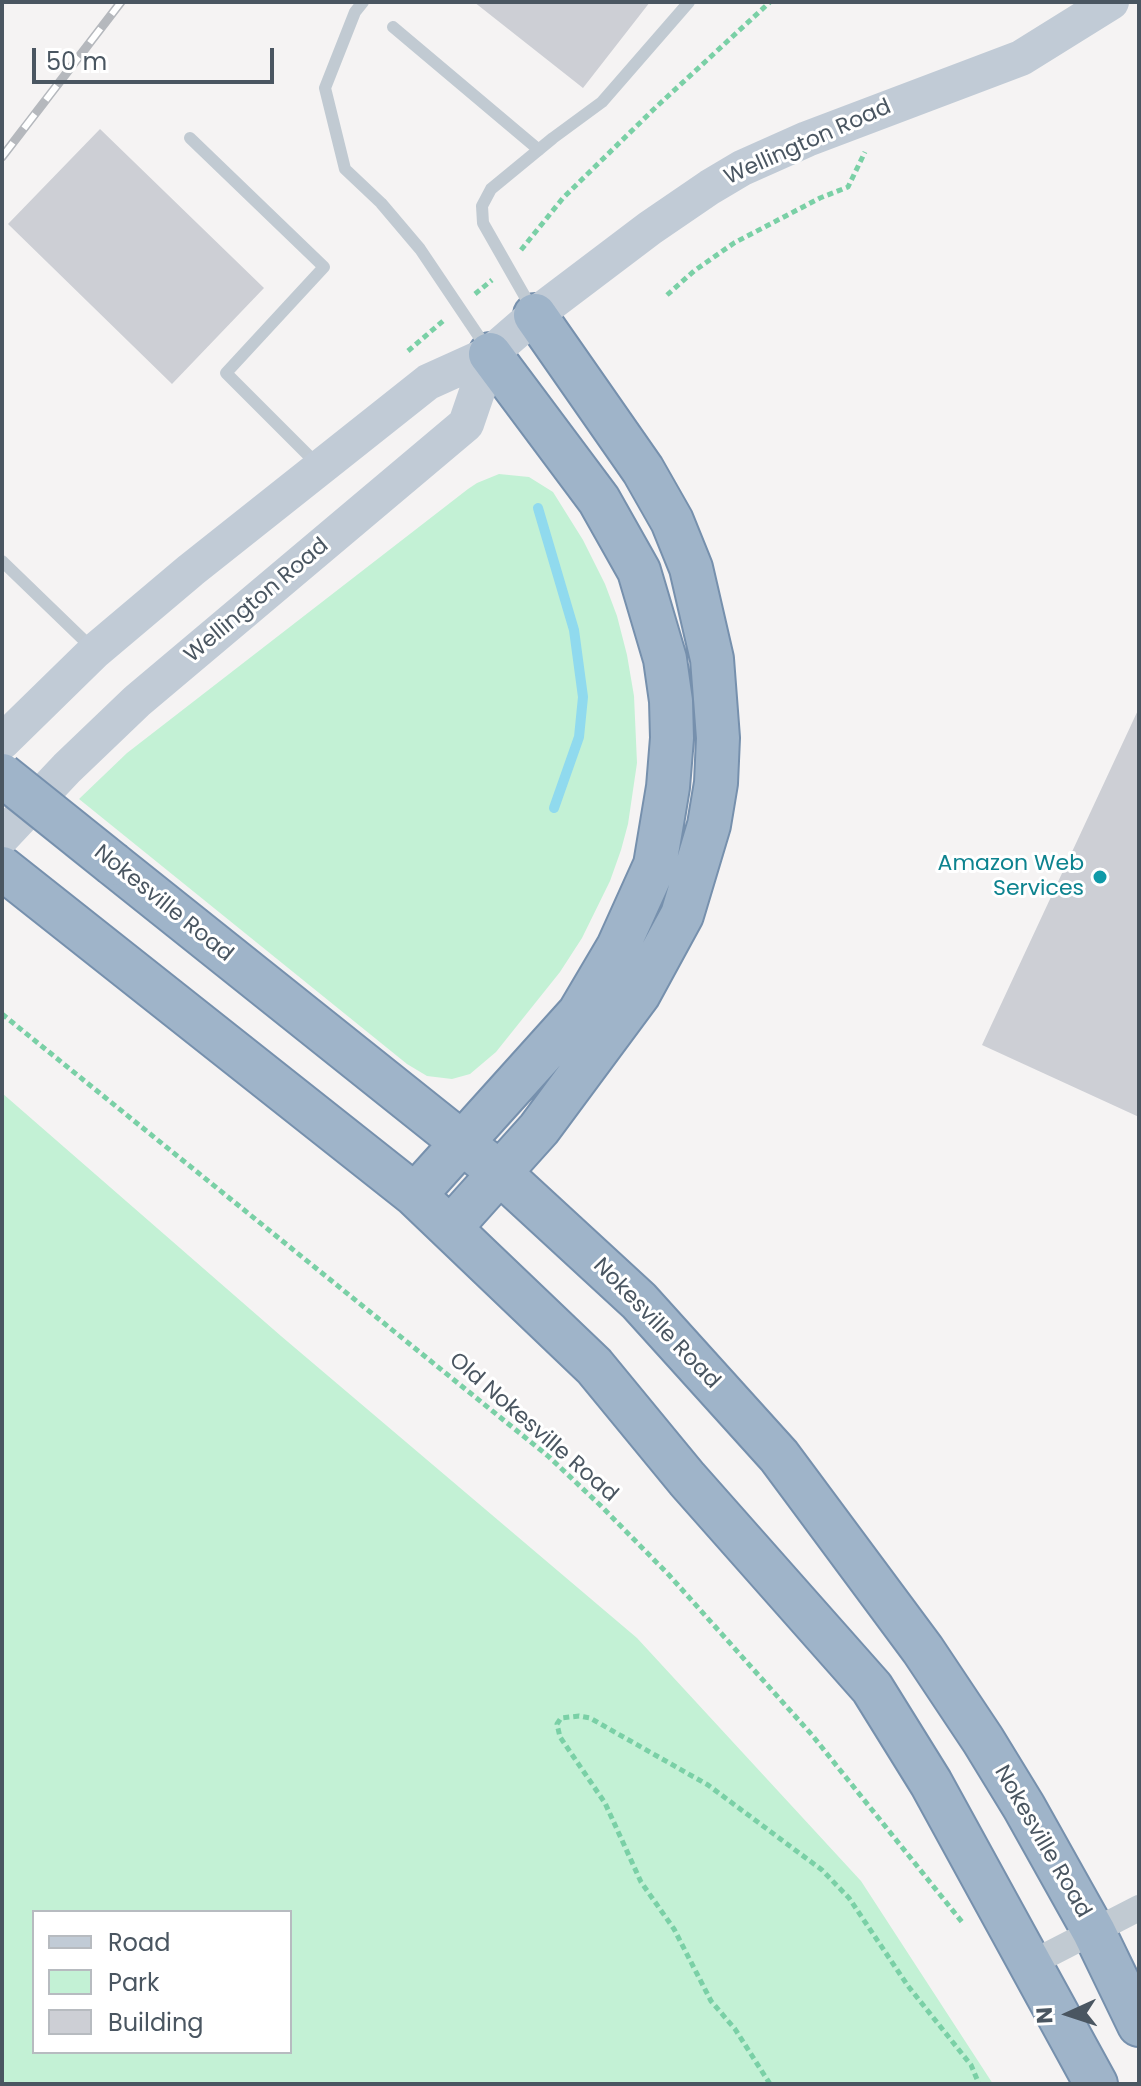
<!DOCTYPE html>
<html>
<head>
<meta charset="utf-8">
<style>
	body { margin:0 }
	#map { position:relative; width:1141px; height:2086px; overflow:hidden; background:#f5f3f3; font-family:Poppins,sans-serif }
	canvas { display:block }
	.frame { position:absolute; inset:0; border:4px solid #4a5661; pointer-events:none }
	.legend { position:absolute; left:32px; top:1910px; width:260px; height:144px; box-sizing:border-box; background:#fff; border:2px solid #b7bbc0; margin:0; padding:10px 14px; list-style:none; font-size:24px; color:#4a5661 }
	.legend li { display:flex; align-items:center; gap:16px; height:40px }
	.legend b { width:40px; border:2px solid #b7bbc0 }
	.north { position:absolute; left:1029px; top:1974px; width:80px; height:80px; -webkit-text-stroke:6px #fff; paint-order:stroke; rotate:267deg; font-size:22px; font-weight:700; line-height:32px; text-align:center; color:#4a5661 }
	.north::after { content:''; display:block; margin:auto; width:28px; height:36px; background:#4a5661; clip-path:polygon(50% 0,100% 100%,50% 72%,0 100%) }
	.scale { position:absolute; left:32px; top:48px; width:242px; height:36px; box-sizing:border-box; border:4px solid #4a5661; border-top:0; padding-left:10px; font-size:24px; line-height:28px; white-space:nowrap; color:#4a5661; -webkit-text-stroke:6px #fff; paint-order:stroke }
</style>
</head>
<body>
<div id="map">
<canvas width="1141" height="2086"></canvas>
<div class="frame"></div>
<ul class="legend">
<li><b style="height:10px;background:#c1cbd6"></b>Road</li>
<li><b style="height:22px;background:#c3f1d5"></b>Park</li>
<li><b style="height:22px;background:#cdcfd5"></b>Building</li>
</ul>
<div class="north">N</div>
<div class="scale">50 m</div>
</div>
<script>
const g = document.querySelector('canvas').getContext('2d');
g.lineJoin = 'round';
function fillPath(path, color) {
  g.fillStyle = color;
  g.fill(path, 'evenodd');
}
function toPath(rows) {
  const path = new Path2D();
  for (const r of rows) {
    path.moveTo(r[0], r[1]);
    for (let i = 2; i < r.length; i += 2) path.lineTo(r[i], r[i + 1]);
  }
  return path;
}
function strokePath(path, color, width, dash) {
  g.strokeStyle = color;
  g.lineWidth = width;
  g.lineCap = dash ? 'butt' : 'round';
  g.setLineDash(dash || []);
  g.stroke(path);
}
function write(font, color, halo, rows, align = 'center') {
  g.font = font + ' Poppins,sans-serif';
  g.lineWidth = 6;
  g.setLineDash([]);
  g.textBaseline = 'middle';
  g.strokeStyle = halo;
  g.fillStyle = color;
  for (const [text, x, y, turn = 0] of rows) {
    g.save();
    g.translate(x, y);
    g.rotate((+turn || 0) * Math.PI / 180);
    g.textAlign = isNaN(turn) ? turn : align;
    if (halo) g.strokeText(text, 0, 0);
    g.fillText(text, 0, 0);
    g.restore();
  }
}
const green = toPath([
	[499,474,529,477,553,492,583,540,605,584,617,616,627,655,634,696,637,763,628,824,621,850,610,881,582,938,560,972,496,1052,470,1074,452,1079,427,1076,407,1064,79,799,127,753,468,489,477,483],
	[2,1093,281,1336,637,1638,861,1881,993,2084,2,2084],
	[34,1912,290,1912,290,2052,34,2052]
]);
const stream = toPath([
	[538,508,574,630,583,697,579,737,554,808]
]);
const building = toPath([
	[474,2,650,2,583,88],
	[100,129,264,288,172,384,8,224],
	[1139,708,1139,1117,982,1045]
]);
const path = toPath([
	[521,250,563,198,654,109,770,2],
	[475,294,492,280],
	[667,295,694,271,734,243,820,198,848,187,865,152],
	[408,351,443,321],
	[2,1014,548,1456,600,1505,669,1575,812,1735,962,1922],
	[770,2084,735,2029,711,2001,674,1929,641,1882,605,1803,560,1737,557,1724,561,1718,579,1716,590,1718,708,1785,822,1870,849,1898,908,1986,971,2065,979,2084]
]);
const service = toPath([
	[363,2,355,12,325,88,345,169,381,203,420,249,488,350],
	[393,27,539,150],
	[190,138,324,267,226,373,318,465],
	[532,309,483,223,482,206,491,189,553,138,602,102,689,2],
	[2,561,93,649]
]);
const minor = toPath([
	[1032,1963,1139,1908]
]);
const secondary = toPath([
	[2,742,95,651,191,570,428,382,490,354,535,315,650,228,710,187,742,168,807,139,1021,58,1111,2],
	[2,837,67,768,137,701,466,424,490,354]
]);
const trunk = toPath([
	[113,864,500,1173,639,1301,779,1456,923,1650,983,1740,1024,1807,1094,1932,1139,2025],
	[2,868,415,1195,594,1366,687,1479,872,1688,931,1783,1096,2084],
	[415,1195,579,1013,618,947,655,865,668,787,672,738,671,701,665,659,639,571,599,500,490,354],
	[451,1227,539,1129,639,994,682,915,709,825,716,783,718,738,712,659,691,568,672,521,643,470,535,315]
]);
const rail = toPath([
	[2,157,121,2]
]);
const trunkBridge = toPath([
	[2,775,113,864]
]);
const markers = [
	[1100,877,8,"#0f9aa8"]
];
const streetNames = [
	["Wellington Road",808,143,-24],
	["Wellington Road",257,601,-40],
	["Nokesville Road",163,904,39],
	["Nokesville Road",656,1324,46],
	["Old Nokesville Road",533,1428,41],
	["Nokesville Road",1042,1842,60]
];
const cultureNames = [
	["Amazon Web",1084,864],
	["Services",1084,889]
];
fillPath(green, '#c3f1d5');
strokePath(stream, '#90daee', 10);
fillPath(building, '#cdcfd5');
strokePath(trunk, '#7690ad', 46);
strokePath(path, '#7ad0a6', 5, [6, 4]);
strokePath(service, '#c1cad2', 12);
strokePath(minor, '#c1cad2', 26);
strokePath(secondary, '#c1cbd6', 36);
strokePath(trunk, '#9fb4c9', 42);
strokePath(rail, '#b5b8bd', 9);
strokePath(rail, '#fff', 6, [18]);
strokePath(trunkBridge, '#7690ad', 46, []);
strokePath(trunkBridge, '#9fb4c9', 42);
for (const [x, y, r, color] of markers) {
  const dot = new Path2D();
  dot.arc(x, y, r, 0, 2 * Math.PI);
  g.fillStyle = color;
  g.fill(dot);
  strokePath(dot, '#fff', 3);
}
write('22px', '#4a5661', '#fff', streetNames);
write('22px', '#0d838f', '#fff', cultureNames, 'right');
</script>
</body>
</html>
